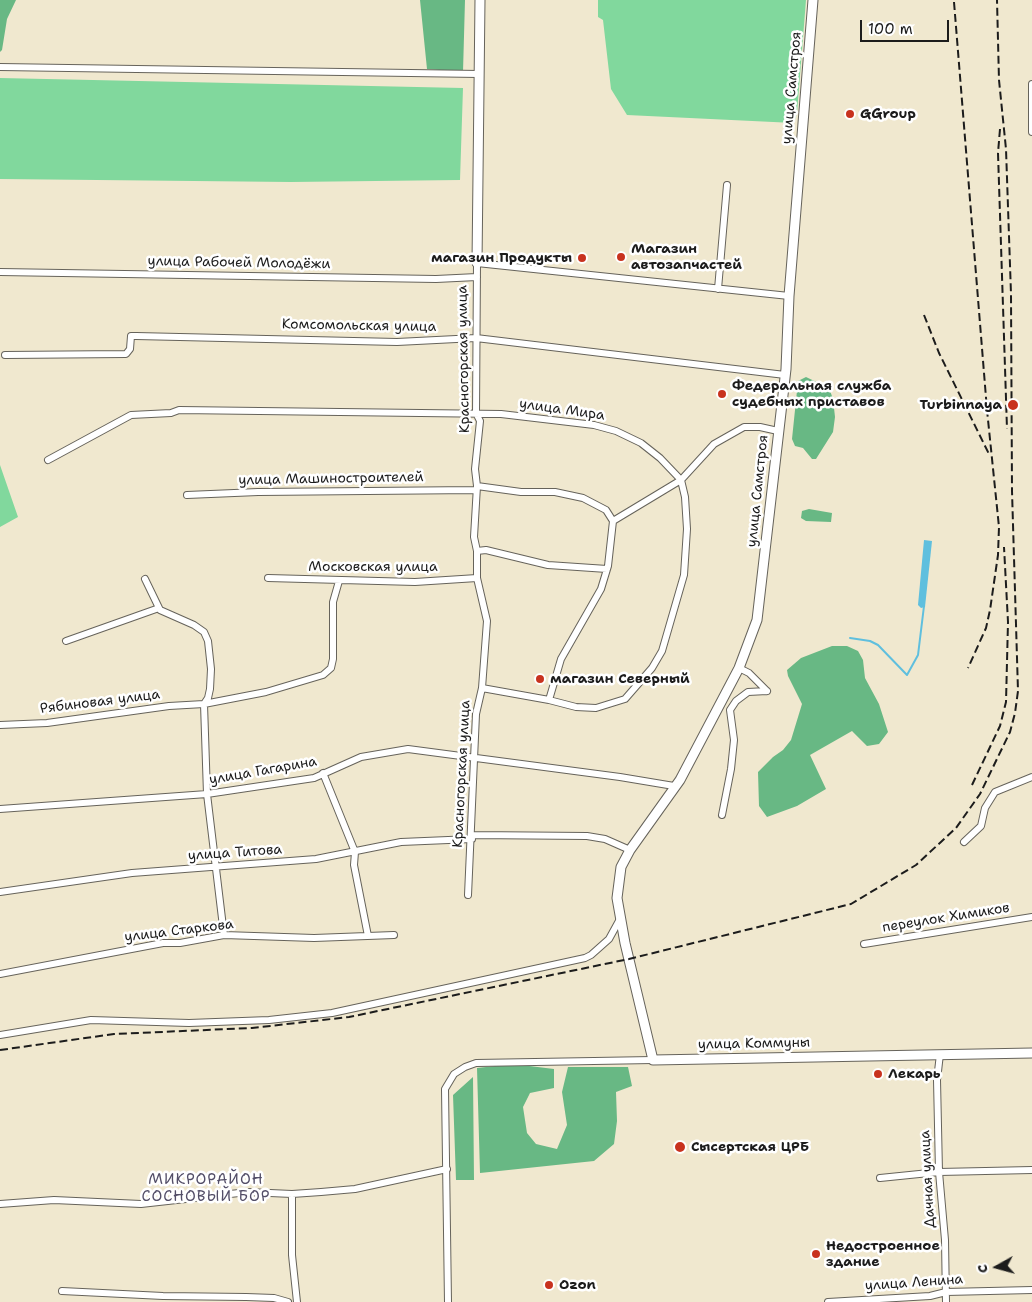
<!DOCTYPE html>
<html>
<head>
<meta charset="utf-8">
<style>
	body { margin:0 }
	#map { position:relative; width:1032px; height:1302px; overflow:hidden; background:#f0e8cf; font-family:"Shantell Sans",sans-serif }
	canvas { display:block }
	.north { position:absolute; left:972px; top:1242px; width:50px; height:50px; -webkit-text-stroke:4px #fff; paint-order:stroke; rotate:263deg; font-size:14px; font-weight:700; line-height:20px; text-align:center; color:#1c1c1c }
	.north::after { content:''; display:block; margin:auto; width:18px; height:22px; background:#1c1c1c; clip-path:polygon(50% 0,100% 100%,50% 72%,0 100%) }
	.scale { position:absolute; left:860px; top:20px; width:89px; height:22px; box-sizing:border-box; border:2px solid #1c1c1c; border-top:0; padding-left:6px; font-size:15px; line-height:18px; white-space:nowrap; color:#1c1c1c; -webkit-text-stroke:4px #fff; paint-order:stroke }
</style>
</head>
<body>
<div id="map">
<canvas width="1032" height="1302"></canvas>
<div class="north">С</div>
<div class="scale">100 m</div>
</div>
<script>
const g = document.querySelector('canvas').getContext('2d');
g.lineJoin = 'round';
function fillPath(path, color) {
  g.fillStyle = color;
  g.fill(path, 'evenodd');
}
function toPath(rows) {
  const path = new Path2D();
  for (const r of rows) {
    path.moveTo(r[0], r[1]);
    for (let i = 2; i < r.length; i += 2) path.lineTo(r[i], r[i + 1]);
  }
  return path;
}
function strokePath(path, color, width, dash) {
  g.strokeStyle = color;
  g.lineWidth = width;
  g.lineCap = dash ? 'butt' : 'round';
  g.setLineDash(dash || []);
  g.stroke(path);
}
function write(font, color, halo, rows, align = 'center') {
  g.font = font + ' "Shantell Sans",sans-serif';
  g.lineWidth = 5;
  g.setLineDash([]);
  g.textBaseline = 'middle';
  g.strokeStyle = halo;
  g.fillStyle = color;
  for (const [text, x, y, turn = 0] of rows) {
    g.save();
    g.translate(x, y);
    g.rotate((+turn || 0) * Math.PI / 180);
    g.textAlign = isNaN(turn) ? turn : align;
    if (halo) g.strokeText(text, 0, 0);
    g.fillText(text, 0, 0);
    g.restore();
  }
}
const green = toPath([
	[598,0,806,0,797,113,794,123,627,115,611,89,603,20,598,17],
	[0,78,463,88,460,180,291,182,0,179],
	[0,465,18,517,0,527]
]);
const forest = toPath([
	[0,0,16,0,7,19,2,50,0,52],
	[420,0,465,0,463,72,427,69],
	[806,377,829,388,833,399,835,417,833,432,816,459,812,459,803,448,795,446,792,439,798,381],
	[809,509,832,513,831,522,806,521,801,518,802,511],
	[832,646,847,646,858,651,863,660,865,678,879,704,888,732,879,744,867,746,852,731,810,755,826,789,797,806,767,817,759,806,758,772,773,757,783,750,791,740,802,704,788,676,787,670,801,658],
	[513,1064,554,1069,554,1088,530,1093,523,1107,527,1133,536,1144,557,1149,567,1125,562,1092,568,1067,628,1067,632,1086,616,1092,617,1121,614,1144,594,1161,480,1173,477,1068],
	[473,1077,474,1180,456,1180,453,1095]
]);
const water = toPath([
	[924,540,932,541,925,607,921,608,918,605]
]);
const stream = toPath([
	[850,638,870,641,878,645,907,675,918,655,924,606]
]);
const street = toPath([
	[0,67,479,74],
	[1032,84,1032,132],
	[0,272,436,279,477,277],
	[718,289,727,185],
	[5,355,126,354,130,349,131,336,136,336,397,342,476,338,785,375],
	[48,460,131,415,171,413,179,410,501,414,594,425,616,431,641,443,660,458,681,480,685,497,687,529,684,575,662,651,652,668,625,699,596,708,576,707,549,700,482,688],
	[477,486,521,492,555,492,583,498,606,510,613,521,608,566,601,589,561,659,549,700],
	[187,495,258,492,476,490],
	[613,521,681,480,714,444,744,427,760,427,778,431],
	[477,551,486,550,548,565,607,569],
	[268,578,415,582,477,578],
	[145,579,160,610,194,625,204,632,208,641,211,669,210,689,208,698,204,704,207,794,224,935],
	[66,641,159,608],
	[739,668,749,673,767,691],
	[0,725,47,723,169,706,204,704,266,692,323,675,331,668,333,659,333,602,339,581],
	[323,773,355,852,354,865,368,936],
	[0,809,207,794,314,778,361,757,408,749,620,777,674,786],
	[722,815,731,769,734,740,730,710,736,701,748,692,767,691],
	[472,835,587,836,605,839,630,850],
	[964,842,981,826,985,808,995,792,1032,777],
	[0,892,132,873,316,859,401,842,472,839],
	[468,895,476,714,482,688,487,621,477,578,477,551,474,537,477,486,475,469,480,421,476,413,477,263,789,296],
	[864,944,1032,917],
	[0,974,163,943,180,943,224,935,314,938,394,935],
	[0,1035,91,1020,189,1023,269,1020,332,1013,585,958,591,955,609,939,620,919],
	[940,1054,937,1080,939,1172,945,1240,946,1302],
	[880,1178,939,1172,1032,1170],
	[292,1194,292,1255,297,1302],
	[0,1204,54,1200,141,1204,248,1192,292,1194,321,1192,355,1189,447,1169],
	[62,1291,163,1296,246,1297,274,1298,288,1302],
	[448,1302,445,1089,454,1074,465,1067,476,1063,653,1060],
	[828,1302,930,1296,946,1292,1032,1290]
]);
const secondary = toPath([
	[813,0,789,296,786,369,757,620,739,668,680,780,630,850,621,867,617,898,625,943,653,1060,1032,1053],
	[477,263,480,0]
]);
const rail = toPath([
	[954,2,987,410,999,527,998,555,990,610,986,628,968,668],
	[1000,129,998,153,1007,429],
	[924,315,939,353,989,454],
	[972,785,1000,726,1006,702,1008,622,1004,547],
	[0,1050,114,1034,252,1028,349,1017,629,959,851,904,916,865,956,828,980,794,1010,732,1015,713,1018,691,1012,491,1011,294,1006,149,999,80,997,0]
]);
const markers = [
	[850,114,5,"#c8321e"],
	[621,257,5,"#c8321e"],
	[582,258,5,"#c8321e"],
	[722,394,5,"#c8321e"],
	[1013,405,6,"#c8321e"],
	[540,679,5,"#c8321e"],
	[878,1074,5,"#c8321e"],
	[680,1147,6,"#c8321e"],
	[816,1254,5,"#c8321e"],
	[549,1285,5,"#c8321e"]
];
const streetNames = [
	["улица Самстроя",792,88,-85],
	["улица Рабочей Молодёжи",239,263,1],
	["Комсомольская улица",359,326,1],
	["Красногорская улица",464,359,-91],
	["улица Мира",562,410,8],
	["улица Машиностроителей",331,479,-1],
	["улица Самстроя",758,491,-84],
	["Московская улица",373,567],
	["Рябиновая улица",100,702,-7],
	["улица Гагарина",263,771,-10],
	["Красногорская улица",462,774,-87],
	["улица Титова",235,853,-4],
	["переулок Химиков",946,918,-9],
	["улица Старкова",179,931,-7],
	["улица Коммуны",754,1044,-1],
	["Дачная улица",928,1179,-93],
	["улица Ленина",914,1283,-4]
];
const poiNames = [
	["GGroup",860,114],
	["Магазин",631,249],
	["автозапчастей",631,265],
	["магазин Продукты",572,258,"right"],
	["Федеральная служба",732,386],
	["судебных приставов",732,402],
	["Turbinnaya",1002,405,"right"],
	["магазин Северный",550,679],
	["Лекарь",888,1074],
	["Сысертская ЦРБ",691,1147],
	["Недостроенное",826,1246],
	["здание",826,1262],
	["Ozon",559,1285]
];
const neighbourhoodNames = [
	["МИКРОРАЙОН",206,1180],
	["СОСНОВЫЙ БОР",206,1197]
];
fillPath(green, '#81d89d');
fillPath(forest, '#68b884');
fillPath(water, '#5fbfde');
strokePath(stream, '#5fbfde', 2);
strokePath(street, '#66635b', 8);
strokePath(secondary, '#66635b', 11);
strokePath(street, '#fff', 6);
strokePath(secondary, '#fff', 9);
strokePath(rail, '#1c1c1c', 2, [8, 4]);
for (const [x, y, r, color] of markers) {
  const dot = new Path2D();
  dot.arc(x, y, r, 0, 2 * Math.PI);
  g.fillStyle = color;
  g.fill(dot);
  strokePath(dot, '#fff', 2);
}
write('14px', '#1c1c1c', '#fff', streetNames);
write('bold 14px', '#1c1c1c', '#fff', poiNames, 'left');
g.letterSpacing = '1px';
write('15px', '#534e67', '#fff', neighbourhoodNames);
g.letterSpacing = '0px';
</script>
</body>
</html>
